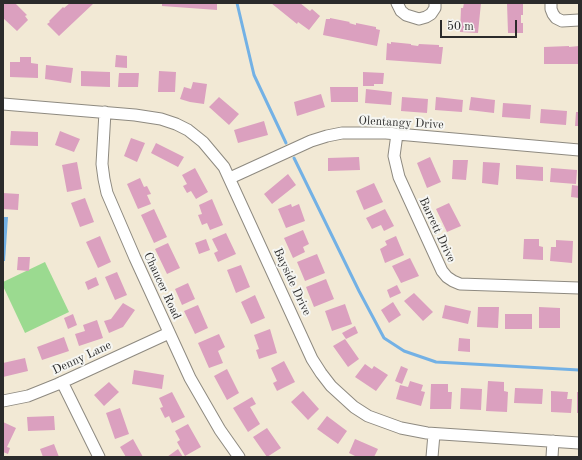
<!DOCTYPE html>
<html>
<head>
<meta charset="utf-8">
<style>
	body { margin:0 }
	#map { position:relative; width:582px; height:460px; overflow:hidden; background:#f2e9d5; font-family:"Old Standard TT",serif }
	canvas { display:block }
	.frame { position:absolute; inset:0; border:4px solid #2b2b2b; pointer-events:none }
	.scale { position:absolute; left:440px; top:20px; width:77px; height:18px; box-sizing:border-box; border:2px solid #2b2b2b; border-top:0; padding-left:5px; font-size:12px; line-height:14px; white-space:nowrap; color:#2b2b2b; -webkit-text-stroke:3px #f6f6f2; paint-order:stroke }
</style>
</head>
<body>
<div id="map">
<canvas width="582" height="460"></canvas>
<div class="frame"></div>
<div class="scale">50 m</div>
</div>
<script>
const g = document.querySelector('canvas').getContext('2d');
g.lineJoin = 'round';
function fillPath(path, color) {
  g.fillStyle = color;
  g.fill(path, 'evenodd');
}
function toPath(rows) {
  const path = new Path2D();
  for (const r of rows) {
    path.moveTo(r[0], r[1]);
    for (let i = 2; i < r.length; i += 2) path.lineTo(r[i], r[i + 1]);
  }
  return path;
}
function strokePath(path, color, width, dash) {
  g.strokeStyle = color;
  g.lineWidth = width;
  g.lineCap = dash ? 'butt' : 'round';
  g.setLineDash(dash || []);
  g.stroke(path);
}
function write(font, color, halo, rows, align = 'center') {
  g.font = font + ' "Old Standard TT",serif';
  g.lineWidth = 4;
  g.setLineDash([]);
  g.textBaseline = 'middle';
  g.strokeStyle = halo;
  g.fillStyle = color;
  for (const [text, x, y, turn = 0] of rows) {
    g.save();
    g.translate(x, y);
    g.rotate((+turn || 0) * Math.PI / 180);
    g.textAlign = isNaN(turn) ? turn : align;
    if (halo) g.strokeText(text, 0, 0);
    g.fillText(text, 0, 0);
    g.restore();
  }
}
const green = toPath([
	[45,262,69,312,25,333,3,286,3,282]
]);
const water = toPath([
	[3,217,8,217,5,261,3,261]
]);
const stream = toPath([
	[237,3,254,75,286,143],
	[294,158,359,291,384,338,404,351,436,362,579,370]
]);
const building = toPath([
	[3,3,15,3,27,15,25,16,28,20,17,31,3,18],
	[70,3,94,3,59,36,47,24,50,22,49,21,63,7,64,8],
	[162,3,217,3,217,10,162,6],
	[271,3,296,3,298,4,300,3,310,11,312,9,320,16,309,30,298,22,297,24],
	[464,3,481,3,478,33,460,32,461,8,463,8],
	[507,3,523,3,523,15,521,15,521,23,523,23,523,33,508,33],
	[330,18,350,22,349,23,356,25,356,23,376,27,376,29,380,30,377,46,323,35,326,19,330,19],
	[391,42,411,44,411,45,418,46,419,44,439,45,439,47,443,47,441,64,386,60,387,43,391,44],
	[569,46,569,47,579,46,579,64,544,64,544,47],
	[116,55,127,56,127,68,115,67],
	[20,57,31,57,31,63,38,64,38,78,10,77,10,62,20,62],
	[46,65,73,68,71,83,45,79],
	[81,71,110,72,110,87,81,86],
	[159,71,176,72,175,92,158,92],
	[363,72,384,73,383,84,374,84,374,86,363,86],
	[119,73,139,73,138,87,118,87],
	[193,82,207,84,204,104,190,102,180,99,184,87,191,89],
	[330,87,358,87,358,102,331,102],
	[366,89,392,92,391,105,365,103],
	[321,94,325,107,297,116,294,102],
	[219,97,239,114,229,125,209,107],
	[402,97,428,99,427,113,401,111],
	[436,97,463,100,462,112,435,110],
	[471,97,495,100,494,113,469,110],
	[503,103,531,105,530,119,502,117],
	[541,109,567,111,566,125,540,123],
	[576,112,579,112,579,126,575,126],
	[264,121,268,135,238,143,234,130],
	[11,131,38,132,38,146,10,145],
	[60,131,80,139,74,152,55,145],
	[131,138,145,143,137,162,124,156],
	[156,143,184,157,178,167,151,153],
	[359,157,360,170,328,171,328,158],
	[430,157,441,182,427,188,417,163],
	[453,160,468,160,466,180,452,179],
	[77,162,82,189,67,192,62,165],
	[483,162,500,163,498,185,482,183],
	[516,165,543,167,543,181,516,179],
	[195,168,208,192,196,199,191,191,187,193,183,186,187,184,182,175],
	[551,168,577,170,576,184,550,182],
	[288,174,296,185,272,204,264,194],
	[140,178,144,187,147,186,151,194,147,195,151,204,138,209,127,184],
	[374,183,383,202,364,210,356,191],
	[572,185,579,186,579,198,571,197],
	[3,193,19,194,18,210,3,209],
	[85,198,94,222,80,227,71,203],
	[212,199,223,225,210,230,207,223,202,225,198,215,202,214,199,205],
	[449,203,461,226,447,232,436,209],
	[291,204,292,207,299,204,305,221,286,228,278,209],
	[154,209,167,237,154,243,141,215],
	[385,209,394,226,384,231,381,225,372,229,366,218],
	[303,230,309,244,303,247,305,252,293,258,284,238],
	[226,233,236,254,218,262,214,253,218,251,212,239],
	[100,236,111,262,98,268,86,242],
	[396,236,404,255,385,263,380,249,387,245,385,241],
	[206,239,210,250,199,254,195,243],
	[524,239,539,239,539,246,543,247,543,260,523,259],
	[556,240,573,241,572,263,550,261,551,247,556,247],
	[168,243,180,268,167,274,155,249],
	[317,254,325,273,305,281,297,262],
	[18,257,30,257,29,271,17,270],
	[410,258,419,276,401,283,392,266],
	[241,265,250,287,236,293,227,270],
	[117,272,127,295,115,300,105,277],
	[96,277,99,285,88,290,85,282],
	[326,279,334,299,314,307,306,287],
	[188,283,195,299,182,305,175,289],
	[397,285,401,293,390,298,387,290],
	[414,293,433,312,423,321,404,301],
	[255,295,265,318,251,324,241,302],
	[393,302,401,315,389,323,381,310],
	[123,303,135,310,123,327,109,333,104,321,111,319],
	[345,304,352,324,332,331,325,311],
	[198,305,208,328,195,334,184,311],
	[445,305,471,311,468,324,442,318],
	[478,307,499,307,498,328,477,327],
	[539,307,560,308,560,328,539,328],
	[73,314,77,325,68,329,64,318],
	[505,314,532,314,532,329,505,329],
	[97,320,103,338,79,346,75,334,85,331,83,325],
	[355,326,358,333,346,339,342,333],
	[270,329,277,353,259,359,256,350,259,349,254,335],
	[219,334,225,347,218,351,223,363,209,368,198,343],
	[64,337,69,351,42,360,37,347],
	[459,338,470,339,470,352,458,351],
	[345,339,359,359,348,367,333,346],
	[25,358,28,371,3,377,3,363],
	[284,361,295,382,277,391,273,383,277,381,271,368],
	[365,364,372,369,374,366,388,375,376,391,355,377],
	[401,366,408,369,402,384,395,381],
	[227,369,239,393,227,400,214,376],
	[134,370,164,375,162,389,132,384],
	[410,381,423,385,421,391,425,392,421,406,396,399,400,385,408,387],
	[488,381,504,382,504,391,508,392,507,412,486,411],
	[109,382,119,392,104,406,94,395],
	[431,384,448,384,448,392,452,392,451,409,430,409],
	[461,388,482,389,481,410,460,409],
	[515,388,543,389,542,404,514,403],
	[303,391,319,409,308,420,291,402],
	[551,391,568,392,567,399,572,399,571,413,551,412],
	[172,392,185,417,172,423,169,416,165,418,160,408,163,407,159,398],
	[577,392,579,392,579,413,577,413],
	[252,397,256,404,250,407,260,424,248,432,233,408],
	[120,408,129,434,115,439,106,413],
	[54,416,55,430,28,431,27,417],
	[327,416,347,431,338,444,317,429],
	[3,422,16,428,7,447,10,448,8,454,3,452],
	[188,424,201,447,185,456,177,442,180,440,175,431],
	[267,428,281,448,267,457,253,437],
	[133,439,143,457,126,457,120,447],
	[355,439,378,449,374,457,357,457,349,453],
	[54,444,59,457,43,457,40,449],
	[178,449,183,457,167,457]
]);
const minor = toPath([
	[397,3,401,11,406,15,419,19,426,17,431,14,435,8,435,3],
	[551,3,551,9,553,14,556,18,562,21,579,20],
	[3,104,135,115,161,119,176,124,188,130,203,142,224,167,312,359,321,373,331,386,354,407,368,416,401,428,427,433,579,443],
	[105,112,102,164,104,179,107,193,135,258,190,378,220,430,239,457],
	[397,134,394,156,399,177,442,271,447,277,453,281,460,284,579,288],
	[230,178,311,141,327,136,342,133,386,133,579,150],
	[62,382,99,457],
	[3,401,28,396,58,384,169,333],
	[432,457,434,434],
	[552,457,553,441]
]);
const streetNames = [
	["Olentangy Drive",401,123,3],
	["Barrett Drive",437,230,65],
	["Bayside Drive",292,282,65],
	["Chaucer Road",162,286,65],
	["Denny Lane",82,358,-25]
];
fillPath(green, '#9bda90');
fillPath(water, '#73b1e5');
strokePath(stream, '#73b1e5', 3);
fillPath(building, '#dba0bf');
strokePath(minor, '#8e8a80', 13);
strokePath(minor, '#fff', 11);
write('12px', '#2b2b2b', '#f6f6f2', streetNames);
</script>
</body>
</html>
